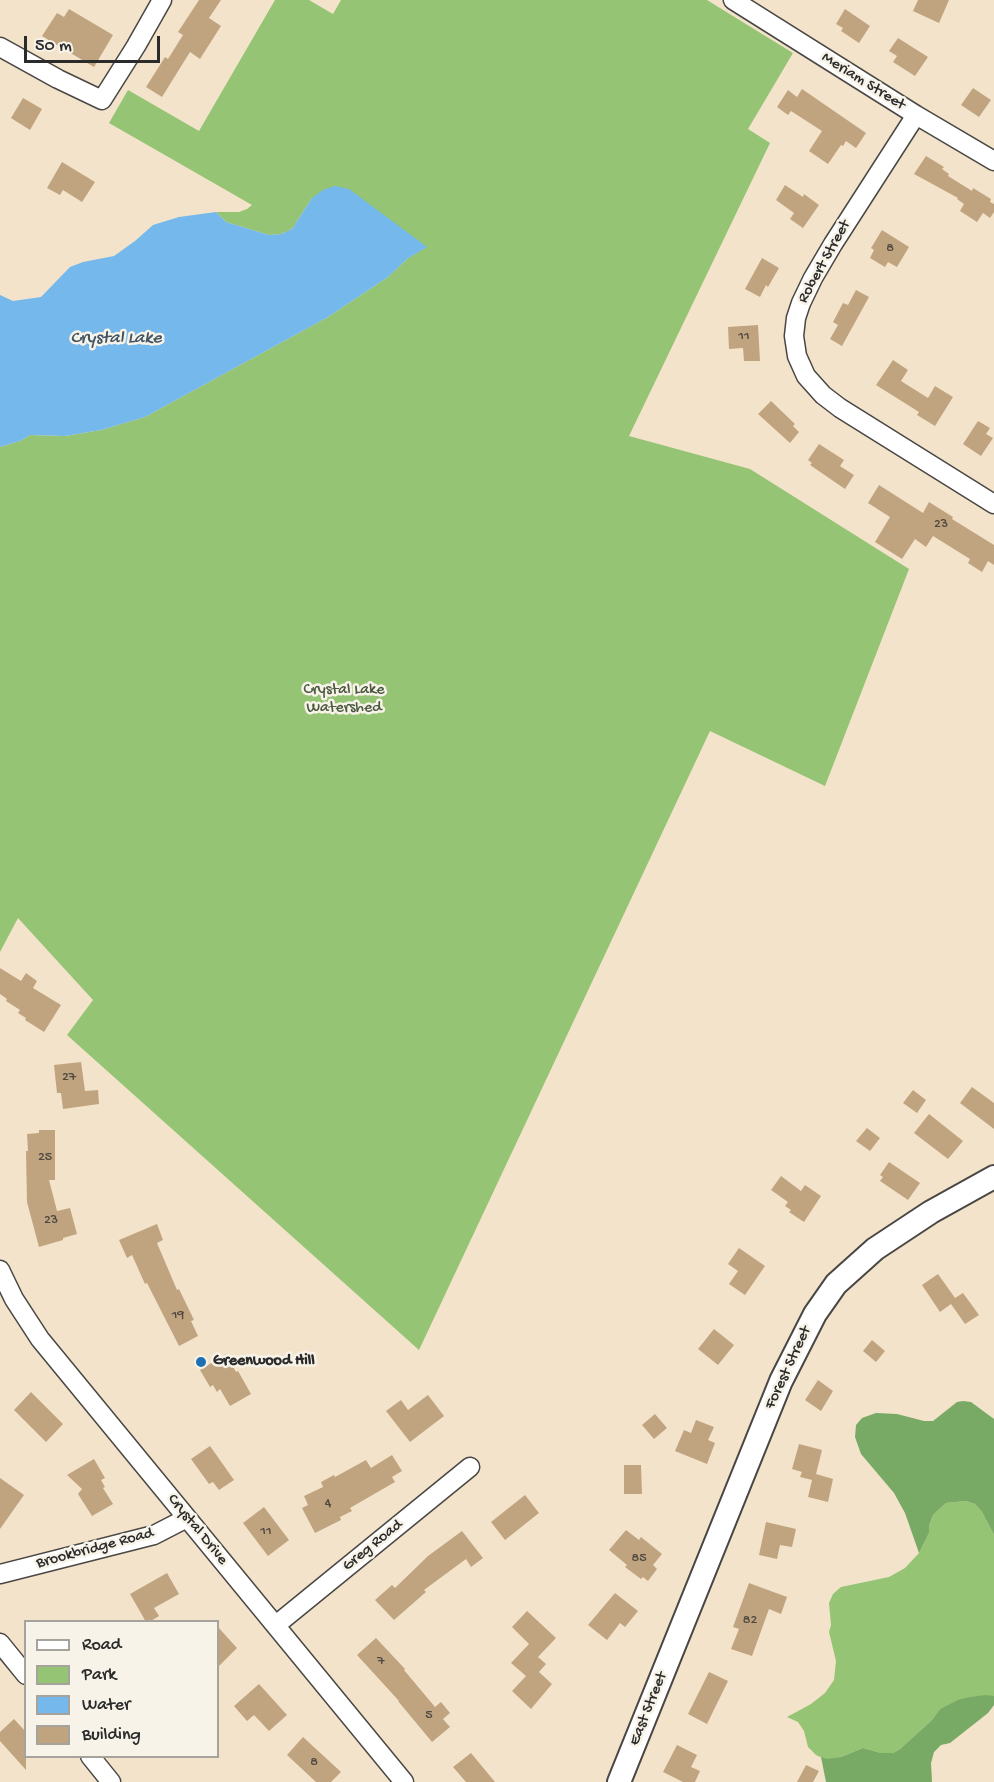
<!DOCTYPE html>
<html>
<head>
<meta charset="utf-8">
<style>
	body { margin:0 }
	#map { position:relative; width:994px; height:1782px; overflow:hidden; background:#f3e3cb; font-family:"Gochi Hand",sans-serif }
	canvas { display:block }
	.legend { position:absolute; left:24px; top:1620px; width:195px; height:138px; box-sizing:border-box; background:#f7f3e8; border:2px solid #a5a39c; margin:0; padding:8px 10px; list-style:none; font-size:18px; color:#2b2b2b }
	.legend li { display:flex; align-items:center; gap:12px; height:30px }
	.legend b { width:30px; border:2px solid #a5a39c }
	.scale { position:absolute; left:24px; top:36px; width:136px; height:27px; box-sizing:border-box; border:3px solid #2b2b2b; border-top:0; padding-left:8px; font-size:18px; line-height:21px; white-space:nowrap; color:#2b2b2b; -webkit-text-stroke:4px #f7f3e8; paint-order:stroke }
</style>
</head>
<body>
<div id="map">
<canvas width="994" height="1782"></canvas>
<ul class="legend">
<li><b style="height:8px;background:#fff"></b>Road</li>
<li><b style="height:16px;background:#95c474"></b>Park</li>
<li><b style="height:16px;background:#75b8eb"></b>Water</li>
<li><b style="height:16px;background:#c0a47f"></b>Building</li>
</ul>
<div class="scale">50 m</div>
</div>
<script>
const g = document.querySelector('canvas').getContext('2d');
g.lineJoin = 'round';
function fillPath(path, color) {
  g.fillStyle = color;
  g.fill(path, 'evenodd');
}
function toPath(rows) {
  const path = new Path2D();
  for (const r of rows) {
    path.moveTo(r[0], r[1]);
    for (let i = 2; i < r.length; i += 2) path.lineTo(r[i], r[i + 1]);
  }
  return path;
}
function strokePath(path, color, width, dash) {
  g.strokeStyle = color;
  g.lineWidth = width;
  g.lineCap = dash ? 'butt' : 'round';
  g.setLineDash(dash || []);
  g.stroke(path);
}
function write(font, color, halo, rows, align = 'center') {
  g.font = font + ' "Gochi Hand",sans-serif';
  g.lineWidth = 5;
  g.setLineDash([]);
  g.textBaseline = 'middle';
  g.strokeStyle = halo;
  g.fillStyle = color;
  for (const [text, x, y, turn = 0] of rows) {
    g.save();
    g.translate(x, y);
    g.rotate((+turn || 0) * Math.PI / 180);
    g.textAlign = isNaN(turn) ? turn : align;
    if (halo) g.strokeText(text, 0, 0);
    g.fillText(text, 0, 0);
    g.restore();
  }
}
const green = toPath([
	[275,0,309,0,333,14,341,0,707,0,793,53,748,129,770,143,629,436,750,469,909,569,825,786,710,731,419,1350,67,1035,93,1000,18,918,0,952,0,447,20,441,30,435,65,436,101,430,145,417,328,317,388,277,407,259,426,247,312,198,292,229,281,234,269,235,226,222,216,212,239,212,247,209,252,205,109,123,128,90,199,131],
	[966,1501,975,1504,982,1512,994,1535,994,1696,969,1697,940,1709,932,1720,900,1749,893,1753,881,1753,863,1748,841,1757,827,1760,816,1755,808,1747,804,1731,798,1722,787,1717,811,1704,825,1693,834,1680,836,1661,829,1632,831,1625,829,1603,833,1594,841,1587,889,1577,905,1568,919,1553,929,1533,929,1526,933,1515,946,1503]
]);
const forest = toPath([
	[963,1401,971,1402,994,1419,994,1535,982,1512,975,1504,966,1501,946,1503,933,1515,929,1526,929,1533,919,1553,905,1513,894,1493,861,1454,855,1437,856,1425,862,1418,876,1413,897,1414,924,1421,933,1421,957,1402],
	[986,1695,994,1696,994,1705,988,1713,950,1743,941,1745,934,1752,931,1763,932,1782,826,1782,821,1757,827,1759,841,1757,863,1748,881,1753,893,1753,900,1749,932,1720,940,1709,958,1700,969,1697]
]);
const water = toPath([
	[335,186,349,189,427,247,407,259,388,277,328,317,145,417,101,430,65,436,30,435,20,441,0,447,0,295,13,301,41,297,70,267,83,262,114,256,135,241,153,225,179,217,216,212,226,222,269,235,281,234,292,229,312,198,323,190]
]);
const building = toPath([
	[199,0,221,0,209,18,221,26,200,59,190,52,162,97,146,87,165,57,168,59,183,35,178,32],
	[918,0,949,0,939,23,913,11],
	[69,9,113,35,94,67,42,36,57,13,64,17],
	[845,9,870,26,859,43,841,31,843,28,836,24],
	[898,38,928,57,915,76,893,62,897,56,889,51],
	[973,88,991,100,979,117,961,105],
	[802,89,866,133,856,148,846,141,843,146,841,145,828,164,809,151,822,131,791,111,788,115,777,107,788,90,797,97],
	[23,98,42,109,30,130,11,118],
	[926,156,944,167,942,169,949,174,948,176,972,191,973,188,991,199,990,202,994,204,994,212,990,218,983,213,977,222,960,211,964,204,957,199,958,198,914,174],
	[62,162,95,182,82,202,63,190,60,195,47,188],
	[785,185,803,197,804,194,819,205,803,228,790,219,794,213,776,200],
	[882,230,909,247,897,267,888,262,885,267,870,258,874,250,871,248],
	[762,258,779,268,768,287,766,285,760,297,745,289],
	[856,290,869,297,842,346,830,339,838,325,833,322,843,303,848,305],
	[758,325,760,361,744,361,743,348,729,349,728,327],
	[893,360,908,370,901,381,928,398,935,386,953,397,935,426,917,415,919,412,876,385],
	[771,401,795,424,793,426,799,432,790,443,758,414],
	[978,421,990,428,986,434,993,438,981,456,963,444],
	[819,444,844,460,840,466,854,475,845,489,810,465,812,463,808,460],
	[879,485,923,513,929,502,953,517,952,519,994,545,994,565,988,561,982,572,968,563,970,559,933,536,926,547,915,539,902,559,875,542,890,517,868,503],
	[0,968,21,981,26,973,37,981,33,988,61,1005,44,1032,25,1020,26,1018,18,1013,20,1010,6,1001,7,999,0,994],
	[81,1062,85,1091,98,1090,99,1104,63,1109,61,1093,57,1093,54,1065],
	[972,1087,994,1103,994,1129,960,1103],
	[913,1090,926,1100,917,1113,903,1103],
	[929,1114,963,1141,948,1159,914,1133],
	[867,1128,880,1138,870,1151,856,1141],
	[39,1130,55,1130,55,1180,49,1180,57,1211,70,1208,77,1234,63,1238,63,1240,39,1247,27,1202,26,1151,28,1151,27,1134,39,1133],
	[889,1162,920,1183,908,1200,880,1181,883,1177,880,1175],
	[781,1176,801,1191,805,1185,821,1196,804,1222,789,1212,791,1210,785,1206,788,1202,771,1190],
	[157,1224,163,1240,157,1243,177,1290,179,1289,194,1320,191,1321,198,1336,179,1346,147,1283,145,1284,132,1255,127,1258,119,1240],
	[739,1248,765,1266,745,1295,729,1284,738,1271,728,1264],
	[938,1274,955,1298,963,1293,979,1315,965,1324,951,1304,940,1312,922,1285],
	[714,1329,734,1345,718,1365,698,1349],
	[872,1340,885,1351,876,1362,863,1351],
	[226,1354,236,1372,238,1371,251,1394,230,1406,220,1389,217,1392,213,1385,210,1387,200,1370],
	[818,1380,833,1391,821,1411,805,1400],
	[31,1392,63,1424,46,1442,14,1410],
	[428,1395,444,1416,410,1442,386,1411,401,1400,408,1410],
	[655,1414,667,1428,654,1439,642,1425],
	[696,1420,714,1427,708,1440,715,1443,707,1464,675,1451,684,1430,691,1433],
	[799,1444,822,1450,816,1474,833,1479,828,1502,808,1497,812,1480,800,1477,802,1472,792,1469],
	[210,1446,234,1480,219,1490,213,1482,209,1484,191,1459],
	[392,1455,402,1471,392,1477,395,1482,350,1508,352,1511,340,1517,341,1520,315,1533,302,1508,308,1505,304,1496,323,1487,321,1482,334,1475,335,1477,366,1460,371,1468],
	[94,1459,105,1478,101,1480,105,1487,103,1488,113,1504,92,1516,78,1494,82,1489,67,1475],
	[624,1465,641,1465,642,1494,624,1494],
	[0,1478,24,1495,0,1529],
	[525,1495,539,1513,505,1540,491,1522],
	[264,1507,289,1540,268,1556,243,1523],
	[766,1522,796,1529,792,1547,780,1545,777,1559,759,1555],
	[626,1530,639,1540,641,1537,662,1554,653,1565,657,1569,648,1581,643,1577,641,1579,625,1567,627,1565,609,1550],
	[462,1531,483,1558,471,1567,466,1559,424,1590,426,1592,394,1620,375,1600,392,1585,395,1588,428,1556],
	[167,1573,179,1594,154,1608,159,1616,149,1622,146,1622,130,1594],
	[749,1583,787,1597,781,1614,769,1609,752,1656,731,1649,739,1629,733,1627],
	[615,1593,638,1611,625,1627,620,1623,607,1640,588,1625],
	[527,1611,556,1638,538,1657,546,1664,539,1672,552,1684,531,1709,512,1691,526,1676,511,1663,529,1644,512,1627],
	[218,1627,237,1648,218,1667],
	[376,1638,405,1669,404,1670,435,1707,441,1702,450,1713,443,1719,450,1727,432,1742,398,1701,399,1701,357,1655],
	[709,1672,728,1681,707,1724,688,1714],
	[259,1684,287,1715,269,1731,254,1715,247,1721,234,1706],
	[14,1719,26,1732,26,1770,0,1741,0,1732],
	[303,1737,341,1772,331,1782,316,1782,287,1755],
	[677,1745,697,1755,691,1767,700,1771,695,1782,683,1782,663,1772],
	[471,1753,495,1782,466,1782,453,1767],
	[806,1765,819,1771,813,1782,797,1782]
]);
const minor = toPath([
	[733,0,916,115,994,161],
	[0,47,58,79,102,100,136,46,162,0],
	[916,115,833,244,813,278,801,303,796,318,794,336,797,356,806,376,823,395,840,408,994,504],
	[0,1270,14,1299,40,1339,404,1782],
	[0,1574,154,1535,187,1518],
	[276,1625,470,1467],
	[0,1643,26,1675],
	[90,1756,111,1782]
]);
const major = toPath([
	[619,1782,781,1381,815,1314,836,1284,875,1249,931,1212,994,1177]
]);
const markers = [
	[201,1362,6,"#1f6fb2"]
];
const numberNames = [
	["8",890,249],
	["11",744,337],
	["23",941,525],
	["27",69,1078],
	["25",45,1158],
	["23",51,1221],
	["19",178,1316],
	["4",328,1504],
	["11",266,1532],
	["85",639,1559],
	["82",750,1621],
	["7",381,1662],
	["5",429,1716],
	["8",314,1763]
];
const streetNames = [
	["Meriam Street",863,82,32],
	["Robert Street",825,262,-61],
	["Forest Street",789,1368,-65],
	["Crystal Drive",197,1530,51],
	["Greg Road",373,1546,-39],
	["Brookbridge Road",95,1549,-15],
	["East Street",649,1709,-68]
];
const parkNames = [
	["Crystal Lake",344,691],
	["Watershed",344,709]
];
const poiNames = [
	["Greenwood Hill",213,1362]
];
const waterNames = [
	["Crystal Lake",116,339]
];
fillPath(green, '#95c474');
fillPath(forest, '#78aa66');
fillPath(water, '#75b8eb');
fillPath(building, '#c0a47f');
strokePath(minor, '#494743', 21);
strokePath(major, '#494743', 26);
strokePath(minor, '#fff', 18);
strokePath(major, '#fff', 22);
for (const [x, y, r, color] of markers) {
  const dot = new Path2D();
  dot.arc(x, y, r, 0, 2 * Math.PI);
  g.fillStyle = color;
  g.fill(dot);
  strokePath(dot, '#f7f3e8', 2);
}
write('14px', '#504940', null, numberNames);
write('16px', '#2b2b2b', '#f7f3e8', streetNames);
write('16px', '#4b5941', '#f7f3e8', parkNames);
write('bold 16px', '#2b2b2b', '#f7f3e8', poiNames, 'left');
write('italic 18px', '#415565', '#f7f3e8', waterNames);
</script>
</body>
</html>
